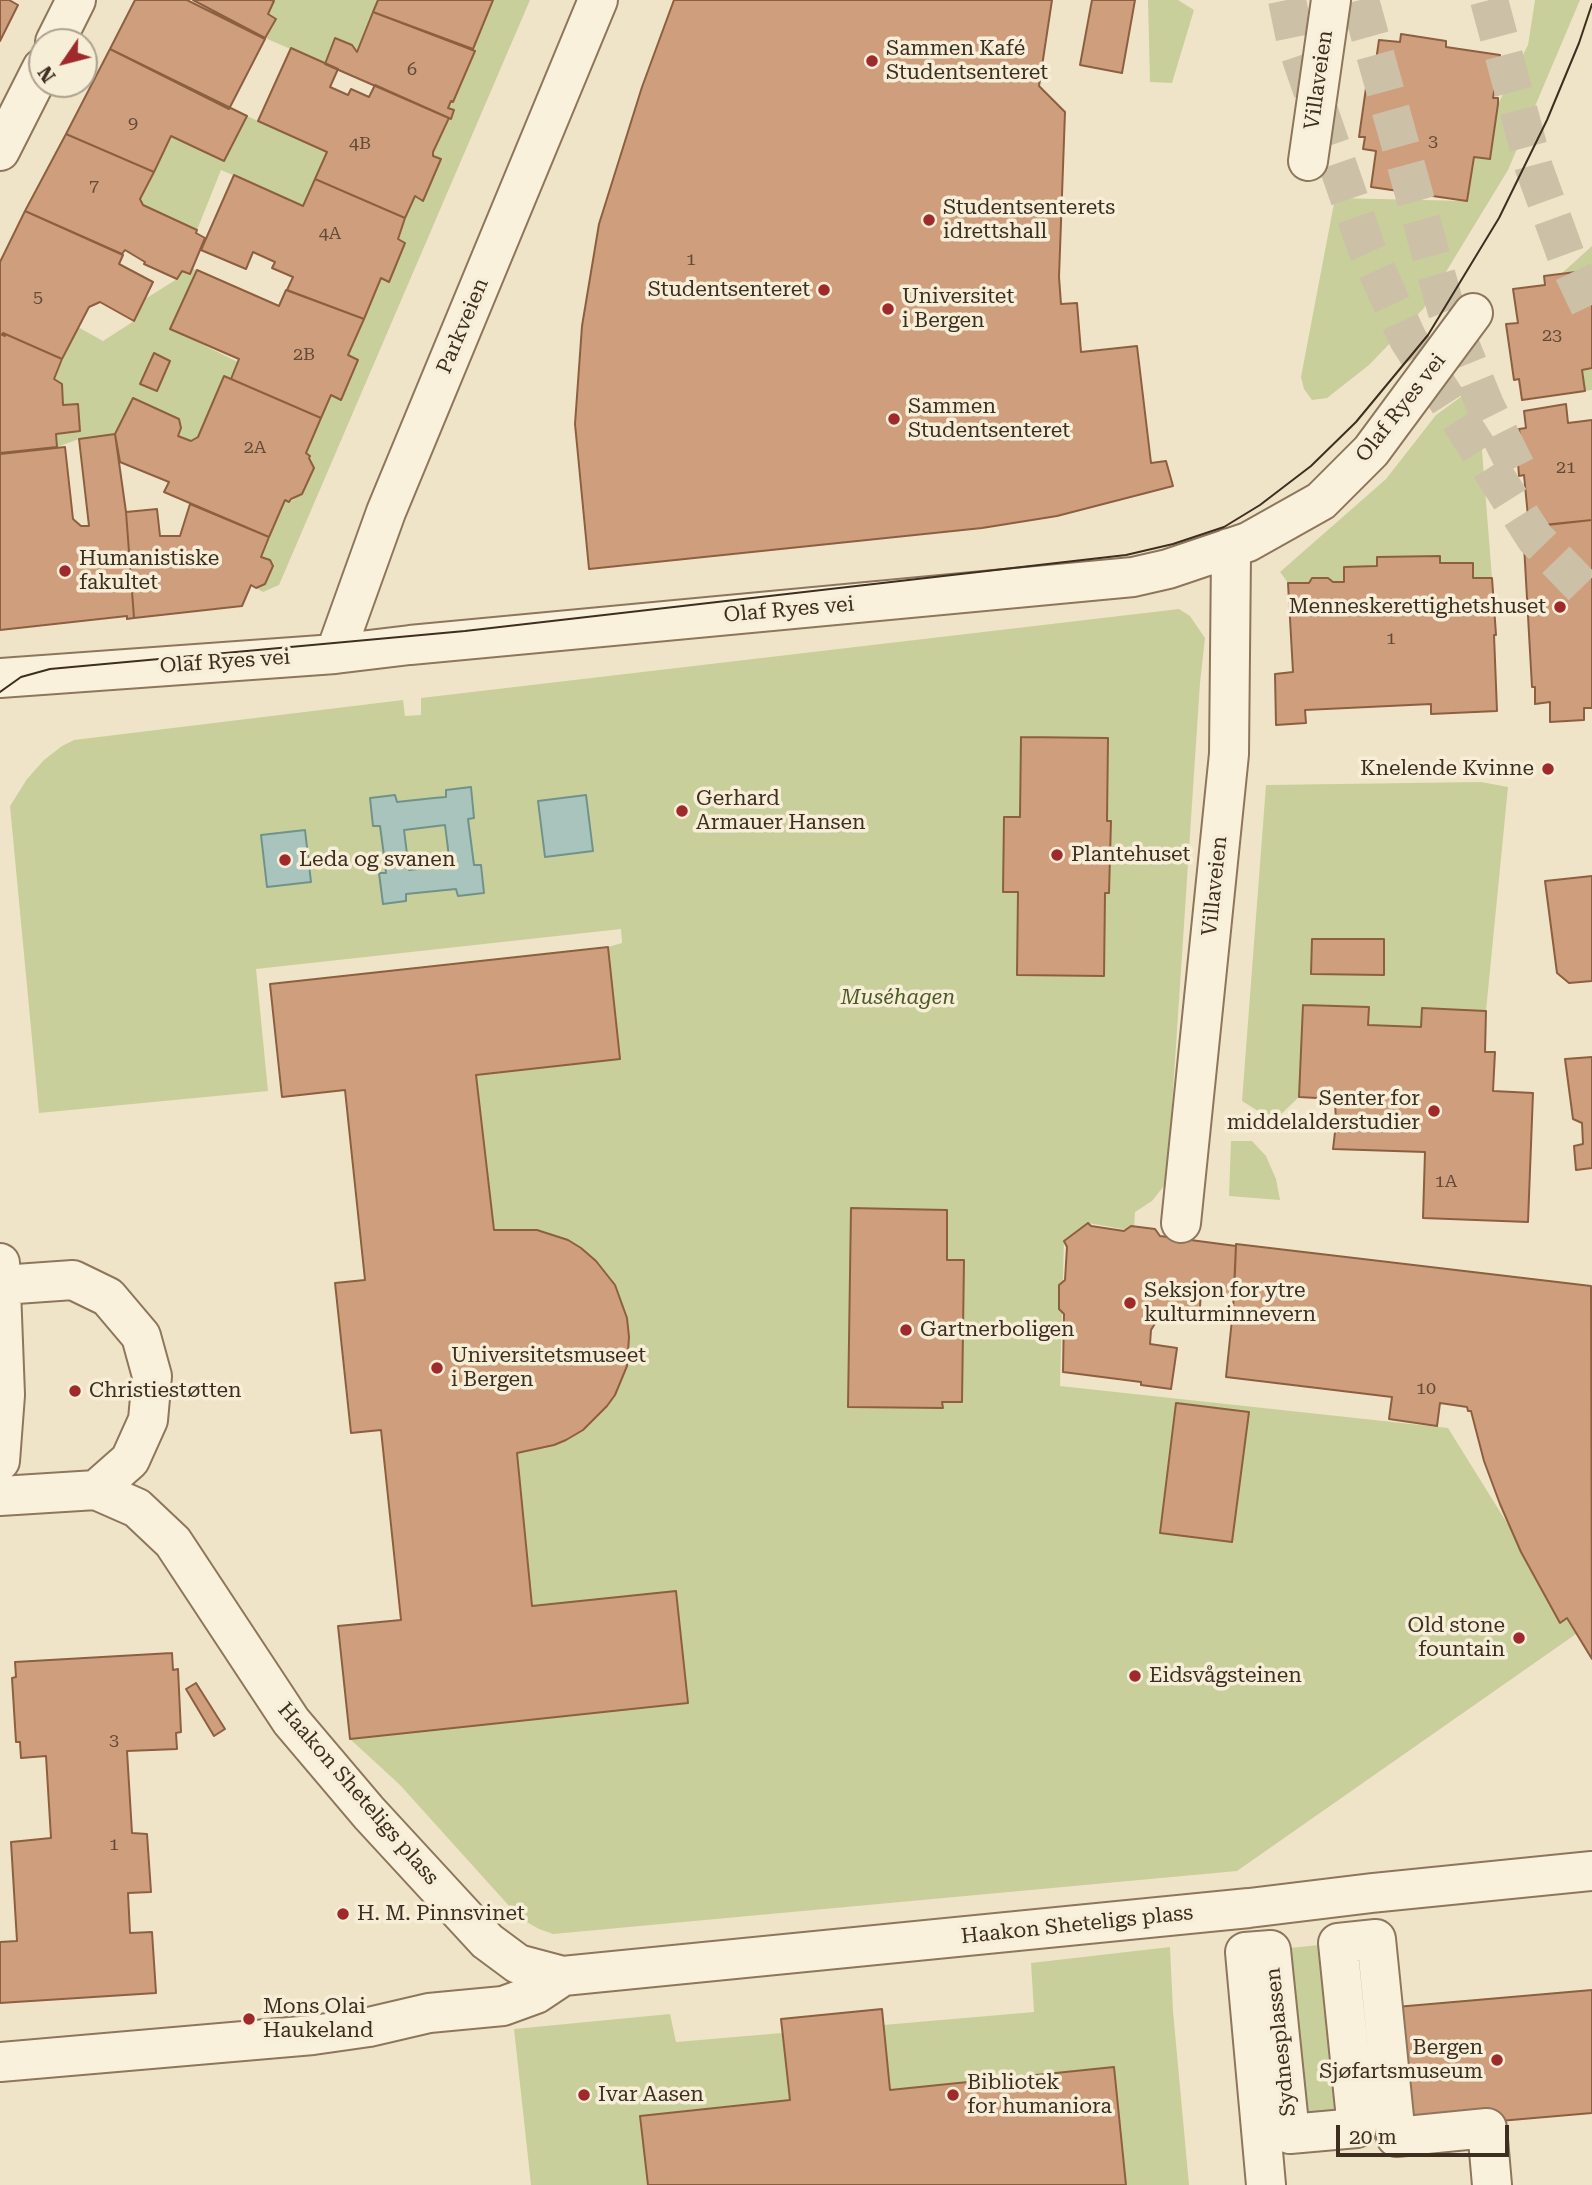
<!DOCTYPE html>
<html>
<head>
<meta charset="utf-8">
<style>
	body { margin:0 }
	#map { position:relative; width:1592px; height:2185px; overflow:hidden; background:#f0e4c8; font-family:"Roboto Serif",serif }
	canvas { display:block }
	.north { position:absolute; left:28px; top:28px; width:70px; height:70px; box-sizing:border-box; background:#f7eed8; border:2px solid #ada18e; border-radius:50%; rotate:235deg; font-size:19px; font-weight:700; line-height:28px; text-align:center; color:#3d2e20 }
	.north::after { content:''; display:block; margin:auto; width:24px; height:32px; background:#9e2a2b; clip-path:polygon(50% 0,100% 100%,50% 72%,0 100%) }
	.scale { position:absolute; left:1336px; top:2125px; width:173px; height:32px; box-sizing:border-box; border:4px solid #3d2e20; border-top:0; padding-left:9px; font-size:21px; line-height:24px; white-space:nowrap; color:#3d2e20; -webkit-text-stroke:5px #f7eed8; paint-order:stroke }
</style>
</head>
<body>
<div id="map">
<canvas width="1592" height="2185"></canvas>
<div class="north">N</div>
<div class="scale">20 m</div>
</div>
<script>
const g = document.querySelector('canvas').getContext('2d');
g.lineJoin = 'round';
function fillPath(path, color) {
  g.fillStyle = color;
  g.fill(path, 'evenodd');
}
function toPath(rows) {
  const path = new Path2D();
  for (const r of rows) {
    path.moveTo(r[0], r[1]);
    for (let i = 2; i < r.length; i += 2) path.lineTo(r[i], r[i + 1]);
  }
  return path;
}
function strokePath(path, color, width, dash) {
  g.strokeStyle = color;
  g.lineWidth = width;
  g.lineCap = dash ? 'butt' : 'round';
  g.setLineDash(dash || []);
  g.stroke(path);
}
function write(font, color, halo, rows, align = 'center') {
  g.font = font + ' "Roboto Serif",serif';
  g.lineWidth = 7;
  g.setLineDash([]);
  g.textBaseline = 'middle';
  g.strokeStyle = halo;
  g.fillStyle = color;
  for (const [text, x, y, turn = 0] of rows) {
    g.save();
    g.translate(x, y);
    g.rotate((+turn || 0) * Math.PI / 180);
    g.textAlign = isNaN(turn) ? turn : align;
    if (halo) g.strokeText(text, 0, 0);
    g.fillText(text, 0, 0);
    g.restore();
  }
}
const green = toPath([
	[271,0,378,0,357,52,352,45,335,38,325,64,265,38,275,19,268,14,274,2],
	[493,0,530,0,279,585,263,592,256,588,265,584,273,566,270,560,261,557,285,500,290,502,302,494,314,468,310,456,306,453,331,395,340,399,358,360,348,355,381,278,389,282,405,243,398,239,399,234,415,196,423,200,441,160,433,156,433,152,454,111,448,108,475,51,473,49],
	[1148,0,1178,0,1194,10,1172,83,1150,82],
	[1535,0,1580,0,1508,170,1424,308,1369,365,1327,398,1312,400,1304,389,1301,377,1335,198,1467,201,1474,157,1490,159,1498,104,1528,45],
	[247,116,327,152,303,206,221,170,197,230,143,205,140,199,171,136,224,162],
	[1592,246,1592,270,1561,274],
	[193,269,197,270,171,329,240,363,231,379,223,376,198,437,191,441,178,436,181,428,179,419,133,399,116,434,79,439,57,447,56,434,80,431,78,404,63,405,62,384,54,379,78,327,103,341,134,321,145,299,177,279,182,271,190,274],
	[1592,368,1592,390,1585,391,1582,370],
	[1462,396,1473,406,1480,425,1492,578,1473,578,1473,563,1440,563,1439,556,1377,557,1377,566,1345,567,1344,582,1333,582,1328,578,1313,578,1309,583,1288,583,1280,572,1386,479,1436,415],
	[1179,609,1190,616,1205,638,1200,683,1167,1182,1152,1201,1135,1212,1134,1231,1088,1223,1064,1241,1060,1386,1448,1428,1576,1634,1237,1871,553,1934,539,1929,525,1921,510,1907,400,1785,350,1739,688,1703,676,1591,532,1606,517,1453,554,1445,566,1440,583,1430,607,1406,615,1395,627,1366,629,1337,627,1318,615,1285,596,1261,581,1248,568,1240,537,1230,494,1230,476,1075,620,1059,608,947,622,943,621,929,256,969,268,1091,39,1113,10,806,27,779,44,760,62,746,74,740,403,700,405,716,421,715,421,698],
	[1481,782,1508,787,1486,1011,1422,1008,1421,1027,1368,1025,1369,1007,1304,1005,1299,1097,1278,1117,1258,1111,1242,1101,1266,785],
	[1231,1141,1252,1141,1266,1156,1276,1179,1280,1200,1229,1196],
	[1338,1943,1357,2128,1290,2134,1271,1950],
	[1170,1947,1173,2011,1189,2185,1126,2185,1114,2067,890,2090,883,2025,1034,2012,1031,1963],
	[670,2014,676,2042,782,2033,790,2100,641,2116,648,2185,531,2185,514,2029]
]);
const water = toPath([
	[471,787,474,818,468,819,474,865,481,865,484,893,458,896,456,889,406,894,406,901,383,904,379,873,386,873,385,863,380,826,373,826,370,798,395,795,397,802,434,798,446,797,446,790,471,787],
	[445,825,450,865,409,870,404,830,445,825],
	[586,795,593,851,545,857,538,801,586,795],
	[305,830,311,882,267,887,261,835,305,830]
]);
const building = toPath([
	[0,0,9,0,18,5,0,41,0,0],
	[135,0,187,0,265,39,229,109,110,49,135,0],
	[193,0,271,0,274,1,268,14,276,19,265,38,193,0],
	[378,0,493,0,473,49,373,12,378,0],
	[674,0,1052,0,1039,86,1065,112,1059,277,1061,304,1077,303,1081,352,1137,346,1151,463,1166,461,1173,486,1057,516,982,528,589,569,575,424,582,326,599,224,642,87,674,0],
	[1092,0,1135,0,1122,73,1080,65,1092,0],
	[373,12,475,51,453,102,451,101,448,108,454,110,451,119,325,64,335,38,352,45,357,52,373,12],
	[1401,34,1446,41,1446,47,1500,55,1493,98,1498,98,1498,104,1490,159,1474,157,1467,201,1371,187,1376,151,1363,149,1365,137,1359,137,1370,60,1376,61,1379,40,1400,42,1401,34],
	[291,48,338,69,330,87,348,95,351,89,369,97,375,85,449,118,433,152,433,156,441,159,423,201,415,196,405,218,315,179,327,152,258,121,291,48],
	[110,49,247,116,224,161,171,136,154,172,66,134,110,49],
	[66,134,154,172,140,199,143,205,197,230,196,233,205,238,190,274,182,271,177,279,144,264,145,262,125,250,122,254,25,211,66,134],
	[234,175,303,206,315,179,405,218,398,239,405,243,389,282,381,278,364,319,287,290,293,277,272,268,275,262,253,252,246,269,201,250,234,175],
	[25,211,123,255,119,264,153,282,134,321,100,302,89,307,62,359,3,333,5,336,0,334,0,262,25,211],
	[197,270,279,306,286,290,364,319,348,355,358,360,341,400,331,395,321,418,231,379,239,359,170,329,197,270],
	[1592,270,1592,368,1582,370,1585,391,1522,400,1519,379,1514,380,1506,324,1518,323,1513,289,1545,285,1544,276,1592,270],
	[3,333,62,359,54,379,62,384,63,405,78,404,80,431,56,434,57,447,0,453,0,334,5,336,3,333],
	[154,353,170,361,157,391,140,384,154,353],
	[224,376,321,418,306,453,310,456,309,458,314,468,302,494,291,499,289,502,285,500,269,537,164,492,169,482,120,462,115,434,133,398,179,419,181,428,178,436,191,441,198,437,224,376],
	[1566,404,1568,423,1592,420,1592,520,1529,527,1524,475,1519,476,1516,436,1520,436,1519,429,1526,428,1524,411,1566,404],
	[115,434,126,512,134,618,127,619,127,616,0,630,0,454,65,447,73,519,81,526,89,526,79,439,115,434],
	[190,504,269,537,261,557,270,560,273,566,265,584,256,588,251,585,242,606,134,618,126,512,157,509,160,536,180,536,190,504],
	[1592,520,1592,708,1584,708,1584,720,1550,722,1550,702,1535,704,1535,687,1532,687,1523,527,1592,520],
	[1440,556,1440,563,1473,563,1473,578,1492,578,1496,635,1494,635,1497,711,1431,714,1431,704,1305,710,1306,723,1276,725,1275,674,1293,672,1288,583,1309,583,1312,578,1328,578,1333,582,1344,582,1344,567,1377,566,1377,557,1440,556],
	[1021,737,1108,738,1107,821,1111,821,1110,856,1109,893,1105,893,1104,976,1017,975,1018,892,1003,892,1004,817,1020,817,1021,737],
	[1592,876,1592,981,1569,983,1557,973,1545,881,1592,876],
	[1312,939,1384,939,1384,975,1311,974,1312,939],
	[608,947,620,1059,476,1075,494,1230,537,1230,568,1240,581,1248,596,1261,615,1285,627,1318,629,1337,627,1366,615,1395,607,1406,583,1430,566,1440,554,1445,517,1453,532,1606,676,1591,688,1703,350,1739,338,1626,401,1620,381,1430,351,1433,335,1283,365,1280,345,1090,282,1097,270,984,608,947],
	[1303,1005,1369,1007,1368,1025,1421,1027,1422,1008,1486,1011,1485,1052,1495,1052,1493,1091,1533,1093,1528,1222,1423,1218,1425,1152,1333,1149,1336,1124,1335,1099,1299,1097,1303,1005],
	[1592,1057,1592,1168,1576,1170,1574,1146,1583,1144,1582,1123,1573,1119,1565,1059,1592,1057],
	[851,1208,947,1210,947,1260,964,1260,962,1402,942,1402,943,1408,848,1407,851,1208],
	[1088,1223,1091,1226,1124,1231,1131,1226,1155,1229,1160,1236,1236,1246,1234,1296,1201,1292,1199,1321,1159,1317,1151,1330,1150,1344,1177,1348,1171,1389,1141,1385,1141,1382,1063,1372,1064,1314,1059,1309,1059,1285,1065,1280,1067,1247,1064,1241,1088,1223],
	[1236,1244,1591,1286,1592,1659,1567,1618,1560,1623,1521,1552,1500,1504,1484,1461,1471,1411,1468,1411,1467,1407,1440,1403,1437,1426,1389,1419,1392,1397,1226,1377,1233,1310,1236,1244],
	[1176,1403,1249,1412,1232,1542,1160,1533,1176,1403],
	[172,1653,173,1670,178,1669,181,1732,176,1733,177,1749,127,1751,132,1833,147,1834,151,1892,128,1893,130,1933,152,1932,156,1993,0,2003,0,1942,17,1941,11,1842,51,1838,46,1756,21,1758,20,1742,16,1742,12,1678,16,1677,15,1662,172,1653],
	[196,1683,225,1729,214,1736,186,1689,196,1683],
	[1592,1990,1592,2113,1407,2129,1396,2007,1592,1990],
	[882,2009,890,2090,1114,2067,1126,2185,648,2185,640,2116,790,2100,781,2019,882,2009]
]);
const highwayTunnel = toPath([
	[1287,0,1296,44,1366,247,1408,339,1535,538,1592,597],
	[1360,0,1446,309,1485,405,1518,471],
	[1489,0,1534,168,1568,261,1592,312]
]);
const minor = toPath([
	[55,42,76,0],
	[0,151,42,68],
	[1308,161,1331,0],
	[335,654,386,512,598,0],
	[0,678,335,654,410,645,1133,577,1168,569,1248,542,1321,501,1371,451,1473,313],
	[1181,1223,1229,754,1231,555,1229,548],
	[0,1263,5,1395,0,1461],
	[96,1490,137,1508,173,1542,291,1721,369,1813,487,1941,518,1964,563,1976,1249,1908,1372,1893,1592,1871],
	[0,1496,96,1490,130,1460,148,1420,152,1376,141,1336,108,1297,73,1280,2,1285],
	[0,2062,313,2035,369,2027,429,2013,503,2006,536,1994,563,1976],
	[1266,2185,1245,1952,1271,1950,1290,2134,1357,2128,1338,1943,1376,1939,1396,2137,1487,2128,1492,2185]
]);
const tram = toPath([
	[0,692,21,677,50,669,465,631,1126,555,1173,544,1224,527,1260,505,1311,466,1356,422,1428,335,1499,218,1547,120,1579,43,1592,4]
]);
const markers = [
	[872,61,7,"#9e2a2b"],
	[929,220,7,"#9e2a2b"],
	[824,290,7,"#9e2a2b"],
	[888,309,7,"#9e2a2b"],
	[894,419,7,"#9e2a2b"],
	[65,571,7,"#9e2a2b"],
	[1560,607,7,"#9e2a2b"],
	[1548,769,7,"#9e2a2b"],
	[682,811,7,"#9e2a2b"],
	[1057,855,7,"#9e2a2b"],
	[285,860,7,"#9e2a2b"],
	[1434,1111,7,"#9e2a2b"],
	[1130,1303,7,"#9e2a2b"],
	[906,1330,7,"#9e2a2b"],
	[437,1368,7,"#9e2a2b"],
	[75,1391,7,"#9e2a2b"],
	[1519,1638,7,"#9e2a2b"],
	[1135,1676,7,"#9e2a2b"],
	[343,1914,7,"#9e2a2b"],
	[249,2019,7,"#9e2a2b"],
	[1497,2060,7,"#9e2a2b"],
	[584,2095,7,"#9e2a2b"],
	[953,2095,7,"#9e2a2b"]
];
const numberNames = [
	["6",412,70],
	["9",133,124],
	["3",1433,142],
	["4B",360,144],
	["7",94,187],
	["4A",330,234],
	["1",691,260],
	["5",38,298],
	["23",1552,336],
	["2B",304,355],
	["2A",255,448],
	["21",1566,468],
	["1",1391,639],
	["1A",1446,1182],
	["10",1426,1389],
	["3",114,1741],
	["1",114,1845]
];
const poiNames = [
	["Sammen Kafé",886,49],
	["Studentsenteret",886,73],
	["Studentsenterets",943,208],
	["idrettshall",943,232],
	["Studentsenteret",810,290,"right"],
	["Universitet",902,297],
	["i Bergen",902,321],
	["Sammen",908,407],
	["Studentsenteret",908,431],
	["Humanistiske",79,559],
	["fakultet",79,583],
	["Menneskerettighetshuset",1546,607,"right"],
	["Knelende Kvinne",1534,769,"right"],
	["Gerhard",696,799],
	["Armauer Hansen",696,823],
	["Plantehuset",1071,855],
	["Leda og svanen",299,860],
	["Senter for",1420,1099,"right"],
	["middelalderstudier",1420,1123,"right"],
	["Seksjon for ytre",1144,1291],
	["kulturminnevern",1144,1315],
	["Gartnerboligen",920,1330],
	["Universitetsmuseet",451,1356],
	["i Bergen",451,1380],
	["Christiestøtten",89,1391],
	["Old stone",1505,1626,"right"],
	["fountain",1505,1650,"right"],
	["Eidsvågsteinen",1149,1676],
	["H. M. Pinnsvinet",357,1914],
	["Mons Olai",263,2007],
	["Haukeland",263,2031],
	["Bergen",1483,2048,"right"],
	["Sjøfartsmuseum",1483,2072,"right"],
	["Bibliotek",967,2083],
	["for humaniora",967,2107],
	["Ivar Aasen",598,2095]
];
const streetNames = [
	["Villaveien",1319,80,-82],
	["Parkveien",463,326,-67],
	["Olaf Ryes vei",1401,408,-52],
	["Olaf Ryes vei",789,610,-5],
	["Olaf Ryes vei",225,662,-4],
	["Villaveien",1215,886,-84],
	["Haakon Sheteligs plass",358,1794,49],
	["Haakon Sheteligs plass",1077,1925,-6],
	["Sydnesplassen",1281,2042,-96]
];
const parkNames = [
	["Muséhagen",898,998]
];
fillPath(green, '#c9cf9b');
fillPath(water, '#a9c4bc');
strokePath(water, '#6f938a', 2);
fillPath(building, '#cf9f7d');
strokePath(building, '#8d5f41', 2);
strokePath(highwayTunnel, '#ccc0a6', 38, [38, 19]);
strokePath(minor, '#8d765c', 42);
strokePath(minor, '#faf1dc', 38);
strokePath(tram, '#3d2e20', 2);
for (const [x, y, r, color] of markers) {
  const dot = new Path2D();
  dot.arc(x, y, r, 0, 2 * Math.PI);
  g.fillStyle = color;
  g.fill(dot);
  strokePath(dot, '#f7eed8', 2.5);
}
write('18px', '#624a37', null, numberNames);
write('21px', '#3d2e20', '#f7eed8', poiNames, 'left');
write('21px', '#3d2e20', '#f7eed8', streetNames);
write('italic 21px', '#4d5a26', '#f7eed8', parkNames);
</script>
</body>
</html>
